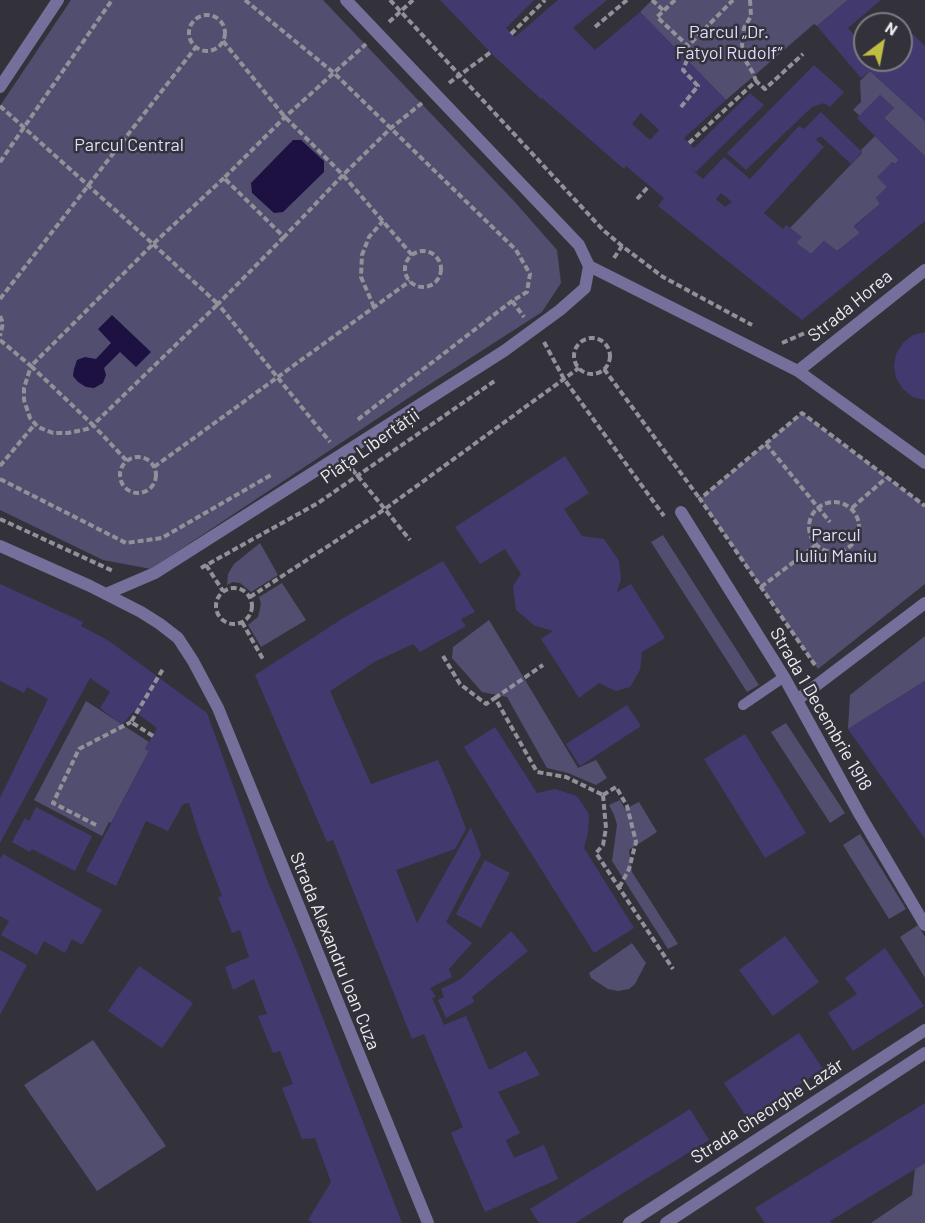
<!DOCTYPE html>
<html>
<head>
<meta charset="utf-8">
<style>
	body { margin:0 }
	#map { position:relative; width:925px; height:1223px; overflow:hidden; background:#33323b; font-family:Barlow,sans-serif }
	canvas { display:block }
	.north { position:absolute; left:853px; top:12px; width:60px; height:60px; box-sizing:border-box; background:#33323b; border:2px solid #7d7c84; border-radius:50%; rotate:32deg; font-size:16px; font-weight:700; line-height:24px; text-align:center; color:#ebebf1 }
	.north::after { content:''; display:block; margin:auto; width:21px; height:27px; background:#bfbe41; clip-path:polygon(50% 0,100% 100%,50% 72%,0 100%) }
</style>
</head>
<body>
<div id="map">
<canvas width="925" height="1223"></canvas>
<div class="north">N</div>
</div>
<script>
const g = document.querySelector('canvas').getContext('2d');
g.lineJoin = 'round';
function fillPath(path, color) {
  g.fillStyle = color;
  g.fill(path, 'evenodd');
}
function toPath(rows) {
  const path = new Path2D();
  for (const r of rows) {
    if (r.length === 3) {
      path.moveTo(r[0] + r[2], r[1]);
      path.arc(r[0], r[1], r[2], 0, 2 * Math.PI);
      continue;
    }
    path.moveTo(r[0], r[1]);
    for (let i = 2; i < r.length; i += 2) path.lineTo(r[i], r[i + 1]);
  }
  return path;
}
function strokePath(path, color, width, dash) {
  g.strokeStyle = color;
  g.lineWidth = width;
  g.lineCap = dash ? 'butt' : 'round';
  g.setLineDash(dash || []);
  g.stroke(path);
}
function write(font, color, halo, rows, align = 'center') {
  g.font = font + ' Barlow,sans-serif';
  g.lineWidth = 5;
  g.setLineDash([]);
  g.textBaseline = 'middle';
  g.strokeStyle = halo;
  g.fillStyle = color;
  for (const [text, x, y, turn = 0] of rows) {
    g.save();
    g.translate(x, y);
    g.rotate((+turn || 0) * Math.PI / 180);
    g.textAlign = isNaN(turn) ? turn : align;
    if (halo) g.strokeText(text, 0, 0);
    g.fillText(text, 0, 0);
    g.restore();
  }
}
const green = toPath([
	[71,0,323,0,514,201,557,250,561,283,542,312,413,395,151,569,103,560,0,510,0,106],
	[652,0,848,0,817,26,814,24,726,100,640,12],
	[870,71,925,121,925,156,884,118,894,108,880,95,860,116,853,110,861,102,860,81],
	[875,136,899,160,895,164,892,162,887,187,876,198,880,204,854,226,860,233,837,251,824,241,811,254,796,243,801,237,790,228,862,153,861,150],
	[802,413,925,506,925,584,818,669,700,499],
	[663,535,759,685,747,692,651,542],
	[260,543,278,575,251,592,240,583,233,582,227,585,228,574,234,564],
	[282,583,306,620,261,647,248,625,258,617,261,604,259,597],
	[489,620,578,768,596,760,607,778,596,785,568,773,547,768,507,697,482,692,452,658,453,647],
	[925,636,925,681,848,729,850,695],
	[86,701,149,742,145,749,149,751,111,823,109,822,102,836,34,800],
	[786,723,845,813,830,823,771,732],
	[620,800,625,809,639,802,657,832,629,850,632,872,678,944,668,949,612,861,617,825,614,815,609,805],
	[860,834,906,909,889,919,843,845],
	[918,925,925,937,925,978,900,937],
	[632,943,646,963,635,984,629,989,618,991,608,989,591,978,589,973],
	[93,1040,166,1146,97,1191,24,1085],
	[925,1163,925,1223,871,1223,912,1195,915,1169]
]);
const water = toPath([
	[293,140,301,140,324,161,324,172,283,212,274,213,252,193,251,183],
	[112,315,151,352,136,367,120,352,104,368,106,375,103,383,94,388,86,387,78,382,73,376,74,369,77,360,85,357,96,359,111,343,98,329]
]);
const building = toPath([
	[440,0,534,0,506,28,515,37,558,0,607,0,573,28,595,50,640,12,726,100,684,138,694,148,750,93,764,105,696,172,690,168,703,179,724,157,750,179,799,126,804,129,821,112,862,152,851,164,822,137,818,137,816,140,824,147,764,213,783,229,786,225,802,237,796,243,811,254,824,241,837,251,860,233,854,227,880,204,876,198,887,187,877,177,892,162,895,164,899,160,857,118,880,95,894,108,884,118,925,156,925,221,802,320,658,206,664,198,626,166,624,169,542,98,541,99,495,57],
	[641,113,659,130,650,140,632,124],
	[721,193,732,202,725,207,716,199],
	[848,0,881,0,848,28,865,48,865,60,875,60,878,64,882,60,901,60,901,44,913,34,925,46,925,121,870,71,861,78,817,26],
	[814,65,844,92,830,107,824,103,812,107,746,170,727,153],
	[925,332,925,400,913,397,903,389,896,378,894,366,896,354,903,343,913,335],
	[565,456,589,493,564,509,582,536,604,539,619,561,621,579,617,592,631,584,665,638,642,652,640,670,630,687,616,691,599,683,579,698,541,639,553,631,535,626,516,610,513,586,521,574,505,549,480,564,455,527],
	[443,561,475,612,461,619,466,626,420,652,413,644,376,661,330,691,371,784,438,760,451,789,466,829,455,849,396,870,417,923,471,827,481,855,446,922,472,943,449,969,452,977,430,988,436,997,432,998,444,1025,466,1016,489,1070,526,1051,540,1075,498,1092,520,1133,506,1140,514,1158,544,1145,558,1179,485,1212,451,1133,463,1127,424,1034,412,1039,333,840,327,842,255,675,345,617],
	[0,584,83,622,81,626,109,641,207,713,266,877,300,959,402,1223,313,1223,308,1220,331,1182,315,1138,302,1139,282,1088,293,1084,280,1051,273,1053,258,1016,267,1014,254,979,233,990,225,967,249,957,240,930,232,933,218,897,222,896,199,835,189,803,183,804,168,831,146,821,116,886,86,871,149,751,145,749,157,728,134,711,122,725,100,708,110,692,90,678,0,843,0,798,48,699,27,687,24,693,0,681],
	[925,681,925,839,848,729],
	[627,705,641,726,580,766,566,744],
	[495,727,537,793,555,789,577,796,589,814,588,833,584,848,634,928,594,953,464,747],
	[745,734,806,833,765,858,704,759],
	[36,807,92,836,75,871,32,849,30,852,12,842,25,818,29,821],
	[3,854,102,910,82,945,72,939,65,953,44,941,37,955,1,935,9,921,0,916,0,859],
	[485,860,510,873,481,928,456,914],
	[511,931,528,951,472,997,474,1002,446,1018,438,1000,444,997,441,989,461,979],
	[785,936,819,982,773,1016,739,970],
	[885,948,924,1006,853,1051,828,1013,857,994,845,978],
	[0,950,27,965,0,1015],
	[139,966,193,1003,162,1048,108,1011],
	[799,1033,823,1069,748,1119,724,1083],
	[925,1103,925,1163,830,1221,831,1223,765,1223,755,1208],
	[690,1109,709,1140,575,1223,539,1223,530,1209]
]);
const path = toPath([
	[245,0,334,73,516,250,530,274,527,292,512,301,356,421],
	[390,0,603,230,622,246,663,277,752,325],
	[652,0,664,11],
	[675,0,657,17,688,46,733,0],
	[750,0,751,16,744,28,742,45,744,58,753,73,756,81],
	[207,33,18],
	[389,22,413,0],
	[595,27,627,0],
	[511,34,545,0],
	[223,41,285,117,343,175,284,237,224,178,285,117,366,44],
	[449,83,491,52],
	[0,106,153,244,224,178],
	[681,107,698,86,683,70,689,55,688,46],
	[689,143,756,81,765,89,803,54],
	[0,162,112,0],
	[637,199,649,186],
	[284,237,218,304,330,442],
	[153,244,218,304,93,425,31,366,153,244],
	[423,269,18],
	[412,255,343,175,391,128,422,103],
	[614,258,622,246],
	[0,299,196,47],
	[512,301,524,317],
	[374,307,361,277,362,255,369,237,383,221],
	[0,316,3,323,0,336],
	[592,356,18],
	[0,340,31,366,24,388,24,400,30,418,38,427,53,433,68,433,87,429,93,425,127,461],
	[544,342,564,379,664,516],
	[782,343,814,329,818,332],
	[604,369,700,499],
	[766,444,830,522],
	[138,475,18],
	[0,466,35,424],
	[154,467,410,281],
	[352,469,410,540],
	[0,479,126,543,162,538,271,475],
	[834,527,25],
	[852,508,886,478],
	[0,519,113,571],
	[206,565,223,591],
	[201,568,318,503,496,380],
	[761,587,816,545],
	[234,606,18],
	[250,597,385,509,579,368],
	[242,622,264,661],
	[443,656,460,684,486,704,495,698,537,772,566,777,603,795],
	[815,665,700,499,802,413,925,506],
	[495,698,543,665],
	[153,736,131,722,163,669],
	[603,795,606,828,603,845,596,853,673,969],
	[603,795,616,787,627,806,636,842,629,869,619,888],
	[96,825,53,803,79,749,131,722]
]);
const service = toPath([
	[743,705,784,677]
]);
const pedestrian = toPath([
	[0,87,58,0],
	[589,266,798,371],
	[106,594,155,573,504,351,560,310,585,288,589,266,579,245,346,0]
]);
const minor = toPath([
	[681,512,784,677,860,815,925,925],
	[797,700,925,603],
	[629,1223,925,1030],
	[666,1223,925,1053]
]);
const tertiary = toPath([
	[925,270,798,371,925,463],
	[0,546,90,586,141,612,160,624,178,638,193,661,218,708,428,1223]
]);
const parkNames = [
	["Parcul „Dr.",729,32],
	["Fatyol Rudolf”",729,53],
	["Parcul Central",129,145],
	["Parcul",836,535],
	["Iuliu Maniu",836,556]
];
const streetNames = [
	["Strada Horea",850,306,-39],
	["Piața Libertății",370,446,-35],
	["Strada 1 Decembrie 1918",821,709,60],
	["Strada Alexandru Ioan Cuza",335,951,68],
	["Strada Gheorghe Lazăr",767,1111,-33]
];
fillPath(green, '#514e6f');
fillPath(water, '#1d1141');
fillPath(building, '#423a6e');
strokePath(path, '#929199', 4, [6, 3]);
strokePath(service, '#74709b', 10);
strokePath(pedestrian, '#74709b', 12);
strokePath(minor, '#74709b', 12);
strokePath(tertiary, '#74709b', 12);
write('18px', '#dfdcfe', '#33323b', parkNames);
write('18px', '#ebebf1', '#33323b', streetNames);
</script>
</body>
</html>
